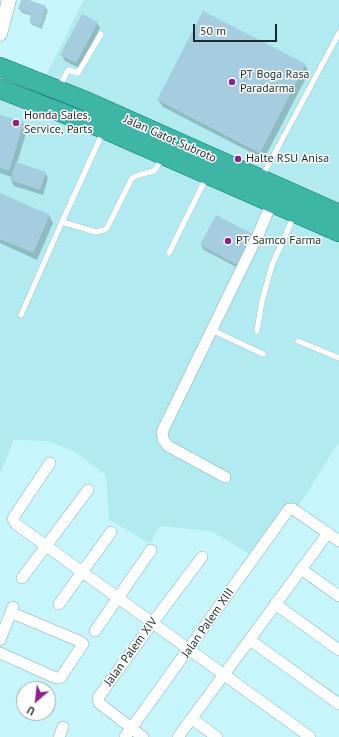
<!DOCTYPE html>
<html>
<head>
<meta charset="utf-8">
<style>
	body { margin:0 }
	#map { position:relative; width:339px; height:737px; overflow:hidden; background:#c6f5fb; font-family:"PT Sans",sans-serif }
	canvas { display:block }
	.north { position:absolute; left:16px; top:681px; width:40px; height:40px; box-sizing:border-box; background:#fff; border:1px solid #a3aaab; border-radius:50%; rotate:208deg; font-size:11px; font-weight:700; line-height:16px; text-align:center; color:#192b2d }
	.north::after { content:''; display:block; margin:auto; width:14px; height:18px; background:#8a248a; clip-path:polygon(50% 0,100% 100%,50% 72%,0 100%) }
	.scale { position:absolute; left:193px; top:24px; width:84px; height:18px; box-sizing:border-box; border:2px solid #192b2d; border-top:0; padding-left:5px; font-size:12px; line-height:14px; white-space:nowrap; color:#192b2d; -webkit-text-stroke:3px #fff; paint-order:stroke }
</style>
</head>
<body>
<div id="map">
<canvas width="339" height="737"></canvas>
<div class="north">U</div>
<div class="scale">50 m</div>
</div>
<script>
const g = document.querySelector('canvas').getContext('2d');
g.lineJoin = 'round';
function fillPath(path, color) {
  g.fillStyle = color;
  g.fill(path, 'evenodd');
}
function toPath(rows) {
  const path = new Path2D();
  for (const r of rows) {
    path.moveTo(r[0], r[1]);
    for (let i = 2; i < r.length; i += 2) path.lineTo(r[i], r[i + 1]);
  }
  return path;
}
function strokePath(path, color, width, dash) {
  g.strokeStyle = color;
  g.lineWidth = width;
  g.lineCap = dash ? 'butt' : 'round';
  g.setLineDash(dash || []);
  g.stroke(path);
}
function write(font, color, halo, rows, align = 'center') {
  g.font = font + ' "PT Sans",sans-serif';
  g.lineWidth = 3;
  g.setLineDash([]);
  g.textBaseline = 'middle';
  g.strokeStyle = halo;
  g.fillStyle = color;
  for (const [text, x, y, turn = 0] of rows) {
    g.save();
    g.translate(x, y);
    g.rotate((+turn || 0) * Math.PI / 180);
    g.textAlign = isNaN(turn) ? turn : align;
    if (halo) g.strokeText(text, 0, 0);
    g.fillText(text, 0, 0);
    g.restore();
  }
}
const built = toPath([
	[84,0,339,0,339,442,299,505,255,557,211,531,160,526,150,544,109,519,106,475,75,452,48,441,14,440,0,474,0,92,32,103]
]);
const shadow = toPath([
	[22,0,45,7,48,10,42,29,32,25,30,22,32,16,22,13,19,9],
	[97,23,100,28,79,68,65,61,62,55],
	[305,65,309,72,264,159,163,107,158,100],
	[0,116,23,123,27,130,17,163,45,173,48,178,43,195,14,186,11,180,12,177,0,173],
	[0,195,49,215,53,223,37,260,0,243],
	[256,237,244,271,204,250,201,245]
]);
const building = toPath([
	[21,0,29,0,46,6,40,26,29,22,32,13,18,9],
	[203,11,306,64,260,153,157,100],
	[82,14,98,22,76,63,60,55],
	[0,115,24,122,9,171,0,168],
	[16,162,46,172,40,190,10,180],
	[0,193,50,215,33,253,0,239],
	[216,215,257,236,241,267,200,245]
]);
const service = toPath([
	[59,88,68,70,78,73,101,34],
	[103,132,62,222,96,232,104,230,107,228,132,178,138,175,154,171,157,167,162,158],
	[262,177,339,33],
	[169,253,206,178],
	[21,315,62,222],
	[212,330,263,354],
	[257,331,262,301,272,265,294,216],
	[298,341,339,358]
]);
const minor = toPath([
	[50,463,15,515,13,519,16,524,310,737],
	[225,477,168,446,163,439,162,432,258,235,272,202],
	[301,569,339,596],
	[22,578,88,490],
	[59,604,111,532],
	[275,604,339,650],
	[95,631,151,550],
	[0,640,13,607],
	[250,640,339,704],
	[0,653,56,678,59,678,61,677,83,644,82,643,79,641,12,613],
	[192,719,217,737],
	[59,737,63,727],
	[125,737,289,509,293,509,339,541],
	[143,737,99,703,98,698,153,622,202,557],
	[178,737,328,533]
]);
const tertiary = toPath([
	[0,34,9,0]
]);
const trunk = toPath([
	[0,67,83,100,339,214],
	[0,89,104,129,339,232]
]);
const markers = [
	[232,82,4,"#8a248a"],
	[16,123,4,"#8a248a"],
	[238,159,4,"#8a248a"],
	[228,241,4,"#8a248a"]
];
const poiNames = [
	["PT Boga Rasa",240,75],
	["Paradarma",240,89],
	["Honda Sales,",24,116],
	["Service, Parts",24,130],
	["Halte RSU Anisa",246,159],
	["PT Samco Farma",236,241]
];
const streetNames = [
	["Jalan Gatot Subroto",170,139,24],
	["Jalan Palem XIII",208,623,-55],
	["Jalan Palem XIV",131,652,-54]
];
fillPath(built, '#b1eaf0');
fillPath(shadow, '#0003');
fillPath(building, '#a6ccdf');
strokePath(service, '#81afb4', 6);
strokePath(minor, '#81afb4', 12);
strokePath(tertiary, '#81afb4', 15);
strokePath(trunk, '#117a6d', 20);
strokePath(service, '#fff', 5.5);
strokePath(minor, '#fff', 11);
strokePath(tertiary, '#fff', 14);
strokePath(trunk, '#3eb6a6', 19);
for (const [x, y, r, color] of markers) {
  const dot = new Path2D();
  dot.arc(x, y, r, 0, 2 * Math.PI);
  g.fillStyle = color;
  g.fill(dot);
  strokePath(dot, '#fff', 1.5);
}
write('12px', '#192b2d', '#fff', poiNames, 'left');
write('12px', '#192b2d', '#fff', streetNames);
</script>
</body>
</html>
